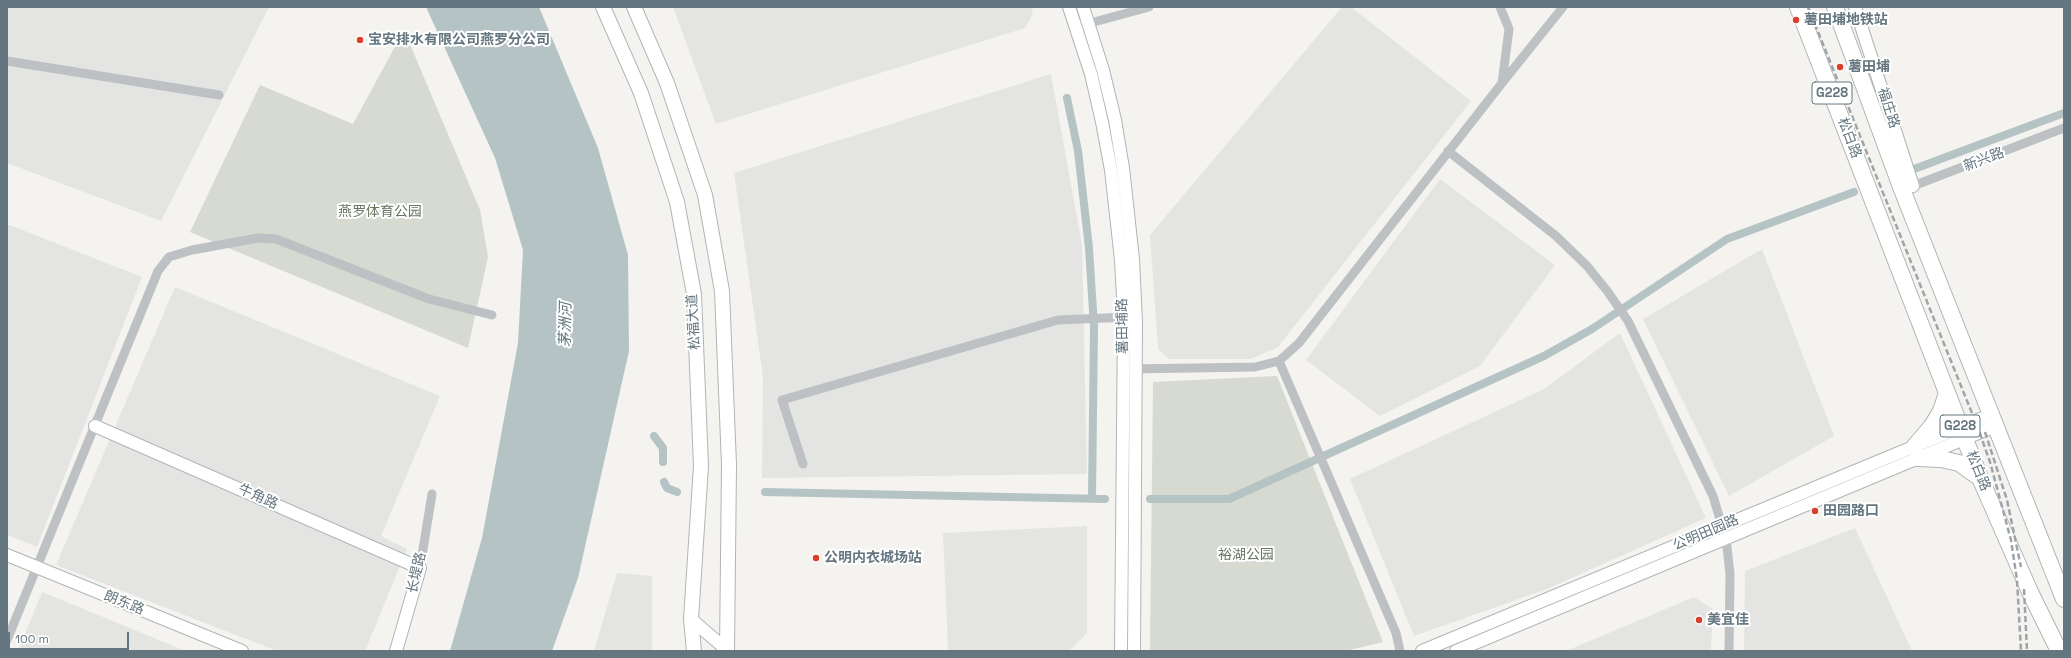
<!DOCTYPE html>
<html>
<head>
<meta charset="utf-8">
<style>
	body { margin:0 }
	#map { position:relative; width:2071px; height:658px; overflow:hidden; background:#f4f3f0; font-family:"Space Grotesk",sans-serif }
	canvas { display:block }
	.frame { position:absolute; inset:0; border:8px solid #64767f; pointer-events:none }
	.scale { position:absolute; left:8px; top:632px; width:121px; height:18px; box-sizing:border-box; border:2px solid #64767f; border-top:0; padding-left:5px; font-size:12px; line-height:14px; white-space:nowrap; color:#64767f; -webkit-text-stroke:3px #fff; paint-order:stroke }
</style>
</head>
<body>
<div id="map">
<canvas width="2071" height="658"></canvas>
<div class="frame"></div>
<div class="scale">100 m</div>
</div>
<script>
const g = document.querySelector('canvas').getContext('2d');
g.lineJoin = 'round';
function fillPath(path, color) {
  g.fillStyle = color;
  g.fill(path, 'evenodd');
}
function toPath(rows) {
  const path = new Path2D();
  for (const r of rows) {
    path.moveTo(r[0], r[1]);
    for (let i = 2; i < r.length; i += 2) path.lineTo(r[i], r[i + 1]);
  }
  return path;
}
function strokePath(path, color, width, dash) {
  g.strokeStyle = color;
  g.lineWidth = width;
  g.lineCap = dash ? 'butt' : 'round';
  g.setLineDash(dash || []);
  g.stroke(path);
}
function write(font, color, halo, rows, align = 'center') {
  g.font = font + ' "Space Grotesk","Noto Sans SC",sans-serif';
  g.lineWidth = 4;
  g.setLineDash([]);
  g.textBaseline = 'middle';
  g.strokeStyle = halo;
  g.fillStyle = color;
  for (const [text, x, y, turn = 0] of rows) {
    g.save();
    g.translate(x, y);
    g.rotate((+turn || 0) * Math.PI / 180);
    g.textAlign = isNaN(turn) ? turn : align;
    if (halo) g.strokeText(text, 0, 0);
    g.fillText(text, 0, 0);
    g.restore();
  }
}
const built = toPath([
	[7,7,269,7,161,221,7,163],
	[673,7,1031,7,1033,14,1025,28,716,124],
	[1342,7,1351,7,1471,101,1278,347,1251,359,1169,359,1158,349,1150,235],
	[1051,74,1082,245,1087,474,762,478,763,377,734,173],
	[1440,179,1555,265,1480,366,1380,416,1306,360],
	[7,224,142,277,37,547,7,535],
	[1762,249,1834,436,1729,496,1643,319],
	[175,287,440,396,381,536,407,549,365,651,277,651,56,565],
	[1620,333,1706,518,1547,589,1414,636,1350,479,1544,389],
	[1087,526,1087,633,1069,651,948,651,943,533],
	[1855,528,1912,651,1744,651,1745,571],
	[617,573,652,576,652,651,594,651],
	[42,592,186,651,18,651],
	[1694,597,1713,609,1711,651,1566,651]
]);
const green = toPath([
	[404,30,480,210,488,257,468,348,190,232,260,85,353,124],
	[1277,376,1383,642,1345,651,1150,651,1153,382]
]);
const water = toPath([
	[426,7,539,7,598,148,628,255,629,351,578,578,552,651,450,651,482,538,518,343,523,250,495,158]
]);
const canal = toPath([
	[1067,98,1078,151,1089,248,1092,295,1094,327,1092,498],
	[1914,169,2064,113],
	[654,436,663,448,663,462],
	[664,482,667,488,677,492],
	[765,492,1105,499],
	[1150,499,1229,499,1544,356,1592,329,1727,239,1854,192]
]);
const street = toPath([
	[1083,25,1149,7],
	[7,61,219,95],
	[1502,83,1563,7],
	[1448,151,1556,236,1587,266,1608,292,1628,321,1713,496,1722,526,1726,538,1730,574,1729,651],
	[1913,186,2064,128],
	[1279,361,1396,633,1400,651],
	[1130,369,1255,367,1279,361,1299,343,1502,83,1509,29,1500,7],
	[803,464,782,400,1058,320,1130,317],
	[420,568,432,494],
	[7,640,158,271,169,257,192,250,258,238,276,239,429,299,492,315]
]);
const secondary = toPath([
	[1069,7,1091,74,1102,122,1111,170,1121,260,1124,317,1121,651],
	[1083,7,1103,70,1115,120,1123,168,1133,259,1136,322,1134,651],
	[1855,7,1913,186,1902,189],
	[95,426,420,568,396,651],
	[7,555,242,651],
	[691,619,728,651],
	[1422,651,1990,415],
	[1456,651,1995,426]
]);
const primary = toPath([
	[603,7,641,93,677,202,694,294,701,466,691,619,694,651],
	[634,7,667,83,705,195,722,291,729,465,727,651]
]);
const highway = toPath([
	[1798,7,1980,478,2030,592,2059,651],
	[1835,7,1901,187,2064,599],
	[1914,447,1932,426,1941,411,1947,393],
	[1918,458,1941,459,1959,463,1980,478]
]);
const rail = toPath([
	[1808,7,1978,428,1990,462,2011,540,2017,580,2021,651],
	[1985,432,2007,500,2021,567],
	[2024,589,2027,651]
]);
const markers = [
	[1796,20,4,"#d93f2a"],
	[360,40,4,"#d93f2a"],
	[1840,67,4,"#d93f2a"],
	[1815,511,4,"#d93f2a"],
	[816,558,4,"#d93f2a"],
	[1699,620,4,"#d93f2a"]
];
const shields = [
	[1832,93,40],
	[1960,426,40]
];
const shieldNames = [
	["G228",1832,93],
	["G228",1960,426]
];
const poiNames = [
	["薯田埔地铁站",1804,20],
	["宝安排水有限公司燕罗分公司",368,40],
	["薯田埔",1848,67],
	["田园路口",1823,511],
	["公明内衣城场站",824,558],
	["美宜佳",1707,620]
];
const streetNames = [
	["福庄路",1888,108,72],
	["松白路",1849,138,69],
	["新兴路",1984,160,-21],
	["松福大道",694,322,-93],
	["薯田埔路",1123,326,-91],
	["松白路",1978,471,68],
	["牛角路",258,497,24],
	["公明田园路",1706,533,-23],
	["长堤路",417,573,-77],
	["朗东路",124,603,22]
];
const parkNames = [
	["燕罗体育公园",380,212],
	["裕湖公园",1246,555]
];
const waterNames = [
	["茅洲河",566,325,-89]
];
fillPath(built, '#e4e5e3');
fillPath(green, '#d6dad1');
fillPath(water, '#b5c3c5');
strokePath(canal, '#b5c3c5', 8);
strokePath(secondary, '#afb5b8', 14);
strokePath(primary, '#b0b5b8', 16);
strokePath(highway, '#b0b4b6', 18);
strokePath(street, '#bdc1c4', 9);
strokePath(secondary, '#fff', 12);
strokePath(primary, '#fff', 14);
strokePath(highway, '#fff', 16);
strokePath(rail, '#9ea5a9', 2.5, [6, 3]);
for (const [x, y, r, color] of markers) {
  const dot = new Path2D();
  dot.arc(x, y, r, 0, 2 * Math.PI);
  g.fillStyle = color;
  g.fill(dot);
  strokePath(dot, '#fff', 1.5);
}
for (const [x, y, w] of shields) {
  const box = new Path2D();
  box.roundRect(x - w / 2, y - 11, w, 22, 3);
  g.fillStyle = '#fff';
  g.fill(box);
  strokePath(box, '#64767f', 1);
}
write('bold 13px', '#64767f', null, shieldNames);
write('bold 14px', '#64767f', '#fff', poiNames, 'left');
write('14px', '#64767f', '#fff', streetNames);
write('14px', '#697762', '#fff', parkNames);
write('italic 15px', '#5f787d', '#fff', waterNames);
</script>
</body>
</html>
